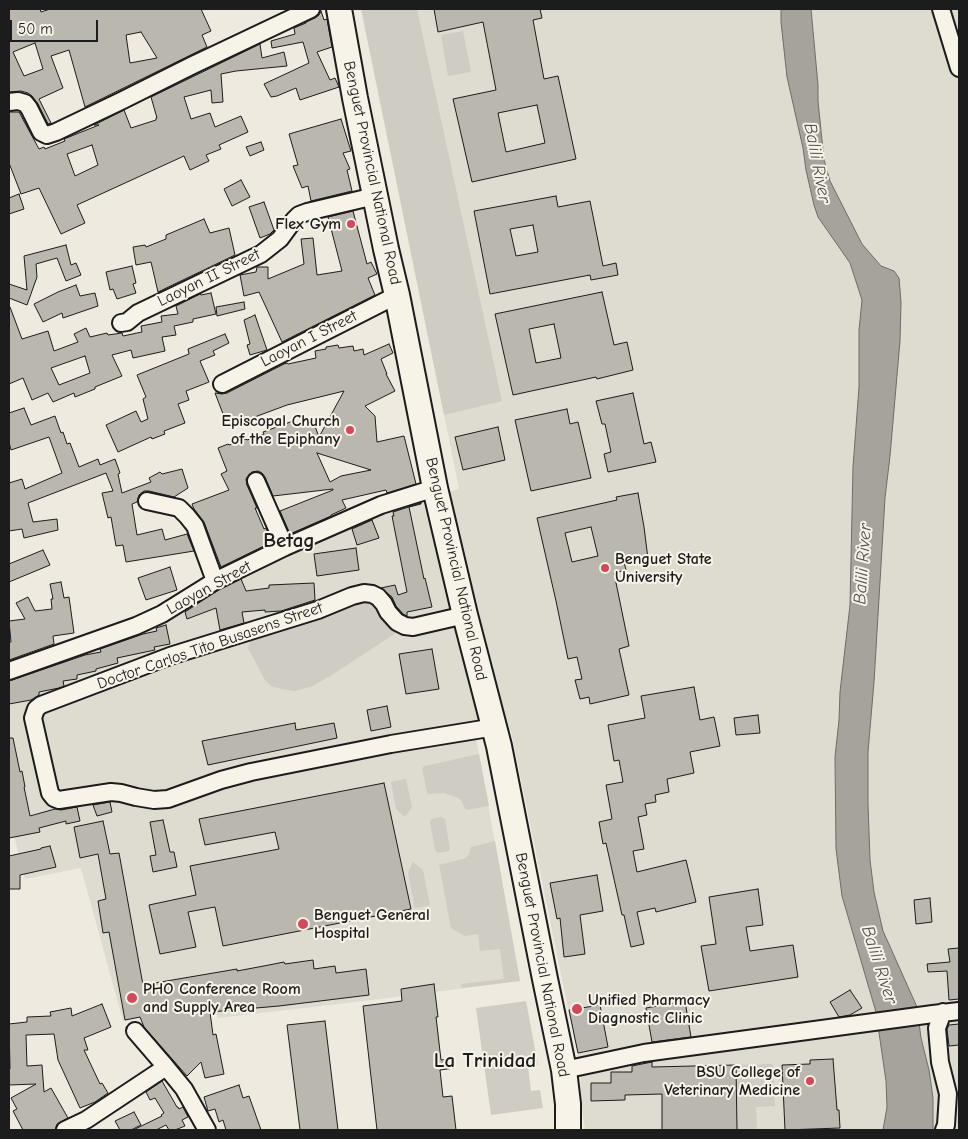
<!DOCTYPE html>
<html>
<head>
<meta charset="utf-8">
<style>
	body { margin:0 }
	#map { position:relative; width:968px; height:1139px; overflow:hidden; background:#eeeae0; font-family:"Comic Neue",sans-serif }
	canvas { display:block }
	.frame { position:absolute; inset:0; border:10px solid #1c1c1c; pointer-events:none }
	.scale { position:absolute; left:10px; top:20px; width:88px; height:22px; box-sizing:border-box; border:2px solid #1c1c1c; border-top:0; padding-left:6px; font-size:15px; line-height:18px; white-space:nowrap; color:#1c1c1c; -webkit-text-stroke:4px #f7f3e8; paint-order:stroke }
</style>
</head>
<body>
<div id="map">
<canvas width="968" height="1139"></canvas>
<div class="frame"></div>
<div class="scale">50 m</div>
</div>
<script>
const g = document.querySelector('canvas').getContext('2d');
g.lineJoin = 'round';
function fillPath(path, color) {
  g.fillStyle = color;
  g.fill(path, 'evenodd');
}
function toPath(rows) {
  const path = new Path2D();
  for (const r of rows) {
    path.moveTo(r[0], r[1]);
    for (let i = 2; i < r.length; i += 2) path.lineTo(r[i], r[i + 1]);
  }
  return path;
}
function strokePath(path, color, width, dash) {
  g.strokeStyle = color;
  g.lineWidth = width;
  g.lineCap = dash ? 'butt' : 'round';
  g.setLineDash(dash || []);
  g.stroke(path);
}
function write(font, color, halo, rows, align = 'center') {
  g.font = font + ' "Comic Neue",sans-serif';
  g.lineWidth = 4;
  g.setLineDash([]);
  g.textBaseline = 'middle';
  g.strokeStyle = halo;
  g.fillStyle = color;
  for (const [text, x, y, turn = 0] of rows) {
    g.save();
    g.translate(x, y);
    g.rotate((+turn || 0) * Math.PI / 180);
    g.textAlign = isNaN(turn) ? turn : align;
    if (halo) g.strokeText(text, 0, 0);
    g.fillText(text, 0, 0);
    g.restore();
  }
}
const built = toPath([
	[362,9,959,9,959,1130,585,1130,581,1100,580,1067,511,731,476,738,520,981,381,999,218,1018,214,1006,123,1021,81,868,25,879,10,820,9,820,9,676,285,552,311,544,384,510,459,489]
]);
const green = toPath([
	[361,9,417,9,502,401,444,415],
	[463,31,471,72,448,76,441,35],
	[368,600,374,601,402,629,330,676,313,686,295,691,281,689,271,686,265,680,248,648,250,641,256,636,357,602],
	[479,754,489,806,466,810,461,800,456,797,444,793,428,794,427,792,422,769,423,767,425,766],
	[406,779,412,807,405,817,396,809,391,782],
	[441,817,445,819,450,849,449,851,438,853,435,850,430,822,432,819],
	[495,841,520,981,462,988,461,984,504,979,500,949,480,951,478,934,465,936,451,928,439,865,466,858,469,854,471,847],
	[413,862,423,870,430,905,415,908,408,873],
	[526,1001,538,1065,528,1067,531,1091,540,1090,543,1108,491,1115,476,1008],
	[773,1064,775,1106,756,1107,757,1130,737,1130,736,1065]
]);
const water = toPath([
	[781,9,811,9,818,85,818,101,824,160,830,181,862,244,881,266,894,271,899,278,901,302,900,341,890,456,885,498,874,682,868,752,868,804,870,860,874,892,883,931,917,1007,921,1038,929,1070,933,1098,933,1130,883,1130,887,1107,886,1081,876,1012,842,896,836,849,835,757,839,720,840,692,850,605,853,467,859,387,859,330,862,300,850,263,818,217,814,205,806,170,803,148,787,77,781,22,781,9]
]);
const building = toPath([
	[9,9,40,9,41,12,50,9,201,9,211,31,202,35,207,47,85,107,69,50,51,56,63,88,39,99,51,123,48,124,38,104,32,96,28,93,21,91,9,92,9,9],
	[141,32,157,58,130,63,126,35,141,32],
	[35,43,43,69,24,76,13,52,35,43],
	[434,9,540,9,542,18,533,20,544,79,558,76,576,159,472,182,453,99,496,90,483,22,438,32,434,9],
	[537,105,545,143,506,152,498,113,537,105],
	[321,11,324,20,327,19,332,47,317,52,330,80,335,78,339,87,300,100,296,88,277,96,271,97,264,84,309,63,303,42,272,48,271,41,295,34,294,28,306,23,306,22,315,18,319,15,321,11],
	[260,44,262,58,284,52,287,66,236,71,221,74,223,102,212,103,211,90,184,97,191,119,210,113,215,127,241,116,248,132,219,145,221,149,206,155,209,161,190,170,184,156,77,205,85,223,61,234,39,188,21,194,9,163,9,112,19,112,39,149,44,147,45,149,65,141,64,139,99,125,94,125,124,110,131,128,156,120,156,118,157,118,151,97,260,44],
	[92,145,98,165,75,176,67,154,92,145],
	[341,119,351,151,343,153,350,169,347,170,352,191,311,201,308,186,302,188,293,166,298,165,289,134,341,119],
	[261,142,264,150,250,156,246,147,261,142],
	[241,180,250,197,232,206,224,189,241,180],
	[19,194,24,209,9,214,9,198,19,194],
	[556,196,558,207,590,201,603,266,616,263,618,275,591,280,590,275,490,294,474,211,556,196],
	[533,225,538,252,516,256,510,229,533,225],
	[264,202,274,230,270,234,260,238,249,207,264,202],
	[353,211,367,264,371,262,377,274,368,278,375,295,282,342,259,292,244,296,240,275,256,272,257,267,268,267,268,279,304,264,301,239,313,238,317,275,342,271,328,217,353,211],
	[204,219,210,233,229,228,235,255,158,292,151,262,136,265,133,247,145,245,146,247,166,239,166,235,204,219],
	[66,245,71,265,76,263,81,275,66,281,57,258,36,264,37,277,27,305,9,298,9,284,27,290,24,256,66,245],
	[132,266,136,283,133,284,136,293,117,299,113,289,110,290,106,272,132,266],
	[76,285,80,296,95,293,98,306,63,318,62,313,43,322,34,304,58,292,76,285],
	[602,292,614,345,627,342,633,370,597,379,596,377,513,395,495,314,602,292],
	[554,324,561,358,536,363,529,329,554,324],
	[211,293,216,314,193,319,193,322,174,326,176,335,162,337,165,351,133,358,131,350,112,355,122,376,95,387,95,389,75,397,74,393,53,402,48,393,32,400,23,378,9,384,9,307,10,307,22,339,48,331,54,351,78,342,74,334,86,328,90,337,107,333,108,335,122,333,123,336,142,332,141,326,162,322,161,316,178,314,176,306,200,294,201,295,211,293],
	[85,356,90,373,59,385,51,368,85,356],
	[244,302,245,309,217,316,216,307,244,302],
	[255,315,267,350,250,355,247,345,250,344,244,320,255,315],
	[225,334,229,343,213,351,215,355,200,361,209,382,186,391,189,400,178,404,185,423,164,431,165,434,152,439,151,437,118,452,106,425,136,411,141,422,148,419,143,399,146,397,137,375,189,354,188,349,225,334],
	[389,344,393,353,381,359,387,374,386,374,395,391,365,406,375,416,377,442,404,436,416,484,387,493,386,490,342,500,346,508,331,515,331,516,290,534,280,511,333,490,333,489,273,496,265,477,262,473,258,471,252,472,248,476,246,479,247,485,257,508,255,508,264,529,266,528,272,542,221,567,204,522,194,509,192,504,229,490,221,474,227,471,218,448,228,444,229,445,246,439,247,440,264,434,263,432,293,421,296,427,313,421,319,437,344,391,287,405,228,427,215,393,222,394,227,393,284,364,287,363,288,364,316,358,315,351,326,349,326,347,338,345,339,348,353,346,354,351,363,349,364,355,389,344],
	[317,453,371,470,341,476,330,482,317,453],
	[633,393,644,444,651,442,656,462,608,472,604,454,611,452,605,424,602,424,596,401,633,393],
	[24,408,31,425,55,416,61,433,63,432,67,444,70,443,79,467,98,459,100,465,115,459,120,473,118,474,122,493,151,482,149,478,160,472,162,474,182,469,188,488,174,497,149,491,144,491,139,495,137,502,132,504,137,535,162,529,165,540,187,534,194,551,126,562,123,545,116,546,111,517,108,518,102,493,113,491,106,473,28,503,33,522,57,519,58,530,24,538,22,529,9,531,9,483,22,479,25,489,62,473,49,437,11,450,9,442,9,413,24,408],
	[567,409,570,424,578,422,591,478,531,491,515,420,567,409],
	[498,427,505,460,463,470,455,437,498,427],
	[638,493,644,527,648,559,624,562,626,570,614,573,629,646,619,649,629,695,590,704,589,697,580,699,575,680,582,679,577,657,568,659,556,601,537,518,617,500,616,497,638,493],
	[591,527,598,556,572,562,565,533,591,527],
	[421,503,421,504,409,507,424,579,425,578,432,607,407,612,407,616,403,614,396,606,392,597,381,588,395,585,398,595,407,592,392,516,394,516,393,512,421,503],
	[372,520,379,538,357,545,352,529,372,520],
	[356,548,359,570,317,576,314,554,356,548],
	[43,550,50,565,9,582,9,564,43,550],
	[170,567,177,590,146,600,138,578,170,567],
	[241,579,246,591,269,588,269,585,314,583,315,600,281,611,265,612,265,610,242,612,244,623,220,630,216,608,187,619,185,612,217,591,241,579],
	[61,582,64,598,69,597,74,633,53,636,54,644,9,660,9,642,11,642,9,621,25,619,16,603,28,597,35,611,52,609,51,599,53,599,50,584,61,582],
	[166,625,170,644,154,647,155,650,117,658,118,663,96,669,96,671,77,675,77,679,63,681,64,686,59,688,39,692,39,695,31,700,9,704,9,681,85,655,101,652,100,649,143,634,157,631,156,628,166,625],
	[432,649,439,689,406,694,399,654,432,649],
	[694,687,700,720,714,717,720,746,690,752,694,773,667,779,669,792,655,795,656,802,645,804,647,815,638,817,644,849,633,851,637,872,686,860,696,902,656,912,655,908,637,912,644,944,631,947,624,915,622,915,606,843,603,844,599,822,612,819,606,785,623,782,619,760,614,761,608,725,645,718,641,696,694,687],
	[387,706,391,727,371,731,367,710,387,706],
	[758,715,760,733,736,735,734,718,758,715],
	[295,723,296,730,334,723,337,738,208,765,202,741,295,723],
	[9,738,13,738,20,772,22,771,25,787,24,787,30,816,55,809,61,810,77,807,80,821,66,824,66,821,39,828,40,832,9,838,9,738],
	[384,783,411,909,223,946,215,907,188,912,196,947,160,954,149,905,196,895,190,866,279,849,275,832,205,845,199,819,384,783],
	[110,802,112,812,97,816,93,805,110,802],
	[163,820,170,852,174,852,177,867,153,872,150,856,156,855,150,822,163,820],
	[103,821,110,854,119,853,143,985,237,969,237,971,269,965,284,962,285,964,313,960,314,969,335,966,336,973,366,969,369,995,279,1006,210,1012,213,1035,216,1034,224,1074,205,1078,201,1062,187,1076,144,1027,140,1017,125,1020,109,932,103,933,98,901,106,899,98,854,80,858,74,827,103,821],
	[50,846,56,867,20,875,20,889,9,889,9,856,41,849,41,848,50,846],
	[597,875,603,911,580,915,585,954,564,957,560,918,557,919,550,883,597,875],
	[758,889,763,925,746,927,750,951,793,945,798,977,709,991,701,946,716,944,709,897,758,889],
	[930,898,932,922,916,924,914,900,930,898],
	[959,948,959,999,949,1000,947,971,928,972,927,964,950,962,948,949,959,948],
	[434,984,438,1017,436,1017,441,1060,453,1059,454,1068,440,1070,443,1097,452,1096,456,1130,377,1130,363,1006,402,1001,401,989,434,984],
	[850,990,862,1008,850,1015,839,1017,830,1002,850,990],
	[685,1001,691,1037,652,1042,646,1008,685,1001],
	[102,1004,111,1027,84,1038,88,1050,84,1050,100,1084,102,1083,108,1093,95,1102,80,1108,58,1060,54,1034,26,1035,27,1066,42,1065,44,1092,51,1088,68,1118,57,1124,55,1130,23,1130,13,1111,17,1109,11,1098,36,1084,9,1085,9,1069,10,1069,9,1024,27,1022,27,1017,51,1016,50,1012,71,1008,72,1016,102,1004],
	[600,1005,608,1047,578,1053,569,1010,600,1005],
	[325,1021,338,1130,300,1130,287,1025,325,1021],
	[959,1024,959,1045,949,1046,947,1029,949,1025,959,1024],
	[833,1059,837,1110,839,1110,840,1128,785,1130,782,1065,810,1064,810,1060,833,1059],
	[652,1062,652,1067,736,1065,737,1130,662,1130,662,1094,625,1095,625,1100,591,1101,591,1083,611,1083,611,1072,632,1072,632,1066,652,1062],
	[162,1081,177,1107,178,1107,179,1109,183,1107,188,1117,182,1120,185,1126,175,1130,169,1130,166,1125,156,1130,133,1130,162,1116,161,1115,164,1113,155,1098,150,1100,146,1092,162,1081],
	[239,1085,243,1098,249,1096,261,1130,226,1130,223,1120,219,1122,215,1109,208,1111,204,1097,239,1085],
	[134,1112,141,1125,131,1130,120,1130,115,1121,134,1112]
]);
const minor = toPath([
	[941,9,959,68],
	[9,102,18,101,25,103,29,108,41,132,47,135,56,132,121,101,193,65,311,9],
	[121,323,127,322,138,313,261,254,280,239,294,220,299,215,307,212,375,196],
	[222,384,397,295],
	[256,481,285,547],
	[147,501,179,508,187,516,195,526,215,581],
	[465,615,413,627,405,626,397,622,388,612,384,604,378,597,372,594,364,593,352,596,318,610,170,656,41,705,36,709,33,718,50,793,54,798,59,800,111,792,121,793,136,797,154,800,168,799,221,780,251,772,391,744,495,727],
	[9,671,136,626,162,614,215,581,285,547,381,505,435,488],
	[943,1012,937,1028,940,1062,948,1094,946,1125,944,1130],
	[166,1067,184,1089,207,1130],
	[564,1070,644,1053,933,1014,959,1011],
	[65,1130,86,1120,166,1067,135,1031]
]);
const highway = toPath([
	[339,9,355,98,386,249,397,295,435,488,465,615,499,746,545,979,564,1070,568,1104,568,1130]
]);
const markers = [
	[351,224,5,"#d1495b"],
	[350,430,5,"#d1495b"],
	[605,568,5,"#d1495b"],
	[303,924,6,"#d1495b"],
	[132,998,6,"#d1495b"],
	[577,1009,6,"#d1495b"],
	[810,1081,5,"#d1495b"]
];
const streetNames = [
	["Benguet Provincial National Road",372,173,78],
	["Laoyan II Street",209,278,-26],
	["Laoyan I Street",309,339,-27],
	["Benguet Provincial National Road",456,569,77],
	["Laoyan Street",209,588,-29],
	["Doctor Carlos Tito Busasens Street",210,646,-19],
	["Benguet Provincial National Road",542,965,79]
];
const poiNames = [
	["Flex Gym",341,224,"right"],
	["Episcopal Church",340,421,"right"],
	["of the Epiphany",340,439,"right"],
	["Benguet State",615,559],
	["University",615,577],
	["Benguet General",314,915],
	["Hospital",314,933],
	["PHO Conference Room",143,989],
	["and Supply Area",143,1007],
	["Unified Pharmacy",588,1000],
	["Diagnostic Clinic",588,1018],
	["BSU College of",800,1072,"right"],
	["Veterinary Medicine",800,1090,"right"]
];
const waterNames = [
	["Balili River",817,163,79],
	["Balili River",863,564,-86],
	["Balili River",879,965,72]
];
const districtNames = [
	["Betag",289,541],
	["La Trinidad",485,1061]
];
fillPath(built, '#dedbd1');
fillPath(green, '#cfccc3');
fillPath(water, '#a6a39d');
strokePath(water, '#6f6d69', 1);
fillPath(building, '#bab7af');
strokePath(building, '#1c1c1c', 1);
strokePath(minor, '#1c1c1c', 20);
strokePath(highway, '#1c1c1c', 28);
strokePath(minor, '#f7f3e8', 16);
strokePath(highway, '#f7f3e8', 24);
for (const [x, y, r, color] of markers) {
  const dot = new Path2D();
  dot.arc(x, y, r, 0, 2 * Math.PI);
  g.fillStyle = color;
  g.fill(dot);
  strokePath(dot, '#f7f3e8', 2);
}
write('16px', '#1c1c1c', '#f7f3e8', streetNames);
write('bold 16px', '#1c1c1c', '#f7f3e8', poiNames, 'left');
write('italic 18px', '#535250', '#f7f3e8', waterNames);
write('bold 21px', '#1c1c1c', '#f7f3e8', districtNames);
</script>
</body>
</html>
